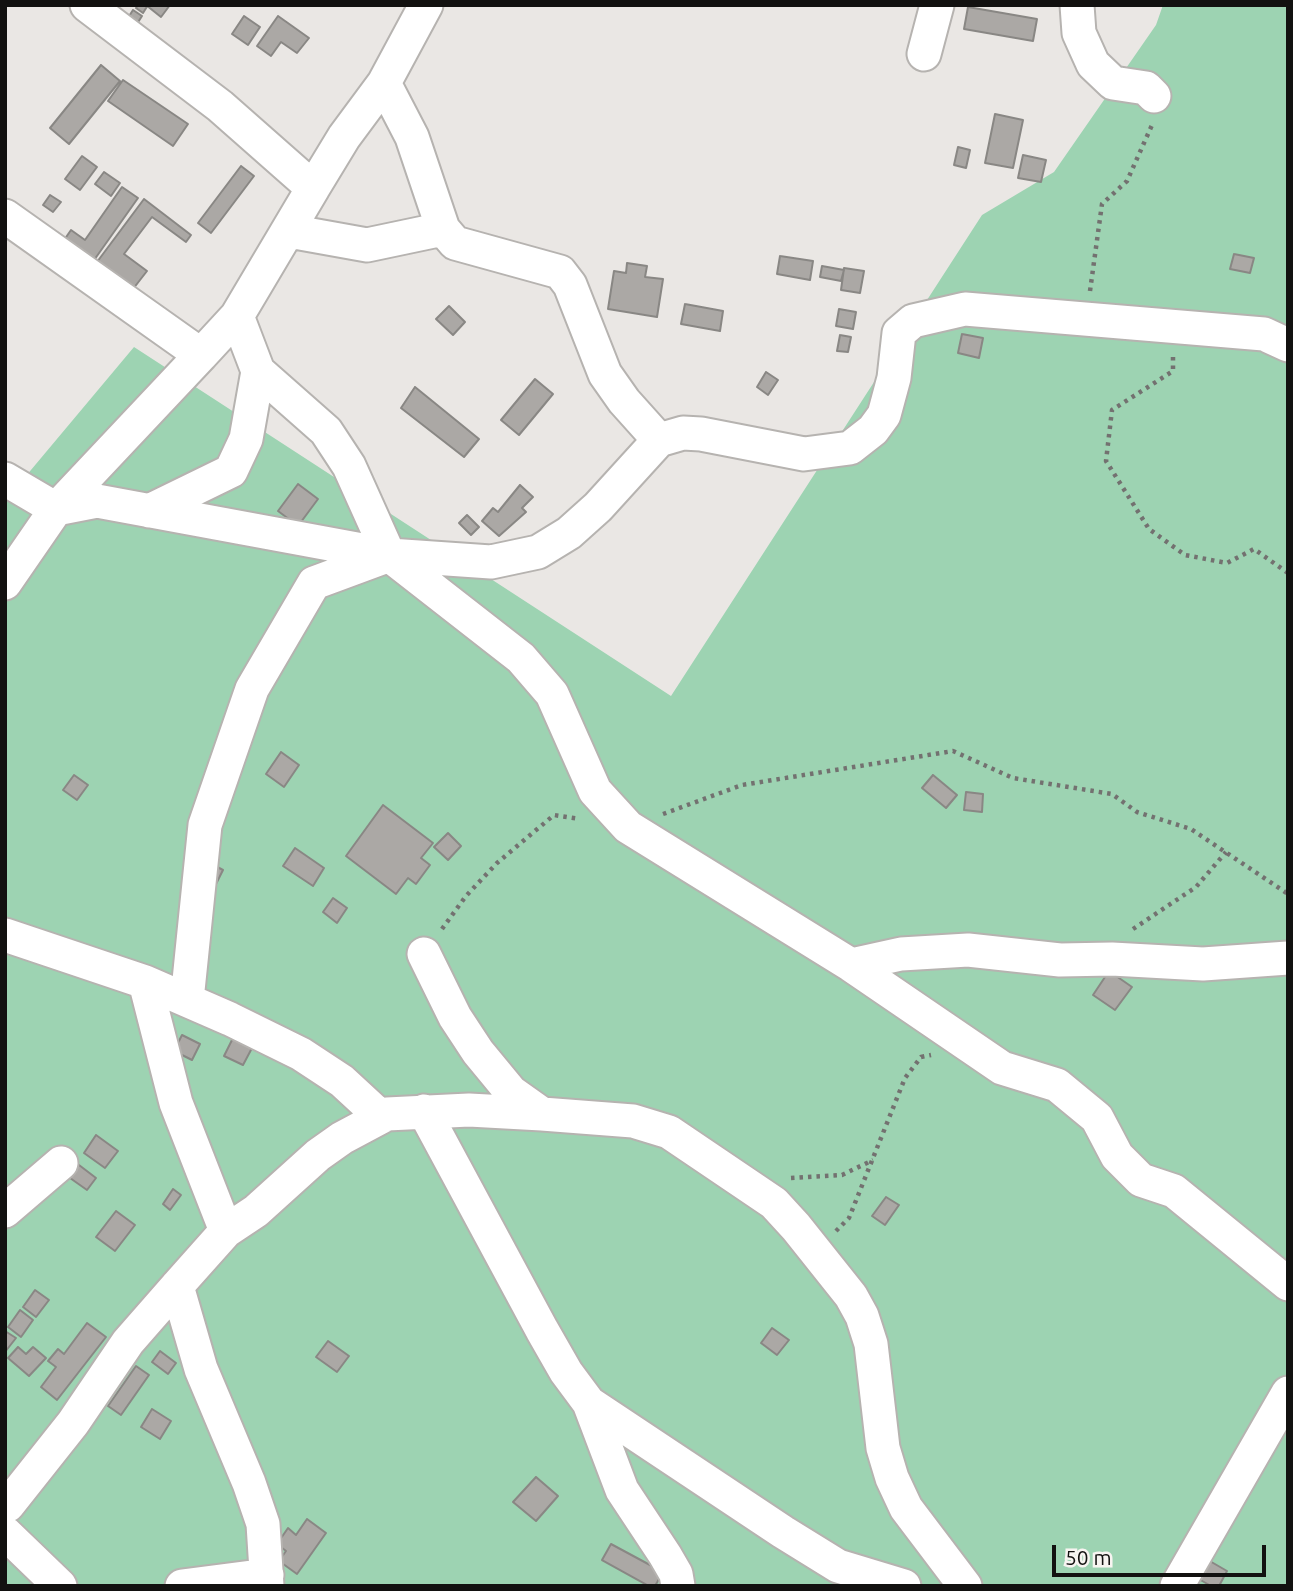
<!DOCTYPE html>
<html>
<head>
<meta charset="utf-8">
<style>
	body { margin:0 }
	#map { position:relative; width:1293px; height:1591px; overflow:hidden; background:#eae7e4; font-family:Ubuntu,sans-serif }
	canvas { display:block }
	.frame { position:absolute; inset:0; border:7px solid #121110; pointer-events:none }
	.scale { position:absolute; left:1052px; top:1545px; width:214px; height:32px; box-sizing:border-box; border:4px solid #121110; border-top:0; padding-left:9px; font-size:21px; line-height:24px; white-space:nowrap; color:#121110; -webkit-text-stroke:5px #f7f4f1; paint-order:stroke }
</style>
</head>
<body>
<div id="map">
<canvas width="1293" height="1591"></canvas>
<div class="frame"></div>
<div class="scale">50 m</div>
</div>
<script>
const g = document.querySelector('canvas').getContext('2d');
g.lineJoin = 'round';
function fillPath(path, color) {
  g.fillStyle = color;
  g.fill(path, 'evenodd');
}
function toPath(rows) {
  const path = new Path2D();
  for (const r of rows) {
    path.moveTo(r[0], r[1]);
    for (let i = 2; i < r.length; i += 2) path.lineTo(r[i], r[i + 1]);
  }
  return path;
}
function strokePath(path, color, width, dash) {
  g.strokeStyle = color;
  g.lineWidth = width;
  g.lineCap = dash ? 'butt' : 'round';
  g.setLineDash(dash || []);
  g.stroke(path);
}
const green = toPath([
	[1163,5,1288,5,1288,1586,5,1586,5,501,134,347,671,696,982,215,1054,172,1156,25]
]);
const building = toPath([
	[138,5,148,5,143,13,136,8,138,5],
	[146,5,170,5,161,17,146,5],
	[968,7,1037,19,1033,41,964,29,968,7],
	[133,10,142,16,135,27,126,21,133,10],
	[244,16,260,27,248,45,232,34,244,16],
	[278,16,309,38,297,53,281,42,271,56,257,46,278,16],
	[101,65,120,81,69,144,50,128,101,65],
	[123,80,188,124,173,146,108,101,123,80],
	[995,114,1023,120,1013,168,985,163,995,114],
	[958,147,970,150,966,168,954,165,958,147],
	[1023,155,1046,160,1041,182,1018,178,1023,155],
	[82,156,97,167,80,190,65,179,82,156],
	[241,166,254,176,211,233,198,223,241,166],
	[104,172,120,183,111,196,95,184,104,172],
	[122,187,138,198,92,263,62,243,71,230,85,240,122,187],
	[50,195,61,202,53,212,43,205,50,195],
	[144,199,191,235,186,242,152,217,124,254,147,271,133,289,97,262,144,199],
	[1234,254,1254,258,1250,273,1230,269,1234,254],
	[780,256,813,261,810,280,777,274,780,256],
	[627,263,647,266,645,277,663,279,657,317,608,309,614,271,626,273,627,263],
	[822,266,844,270,841,281,820,277,822,266],
	[844,268,864,271,860,293,841,290,844,268],
	[685,304,723,311,720,331,681,324,685,304],
	[449,306,465,322,453,335,436,319,449,306],
	[839,309,856,312,853,329,836,326,839,309],
	[962,334,983,338,979,358,958,353,962,334],
	[840,335,851,337,848,352,837,351,840,335],
	[766,372,778,380,768,395,757,387,766,372],
	[535,379,553,394,519,435,501,420,535,379],
	[415,387,479,439,464,457,401,408,415,387],
	[298,484,318,499,298,526,278,511,298,484],
	[520,485,533,497,522,508,526,512,499,536,482,521,493,508,498,512,520,485],
	[467,515,479,527,471,535,459,523,467,515],
	[281,752,299,765,284,787,266,774,281,752],
	[74,775,88,785,77,800,63,790,74,775],
	[933,775,957,795,946,808,922,788,933,775],
	[966,792,983,794,982,812,964,810,966,792],
	[383,805,433,843,421,858,430,865,416,884,408,878,396,894,346,856,383,805],
	[448,833,461,846,448,860,434,847,448,833],
	[295,848,324,868,313,886,283,866,295,848],
	[208,862,223,870,216,884,201,876,208,862],
	[333,898,347,908,337,923,323,912,333,898],
	[1109,971,1132,987,1115,1010,1093,995,1109,971],
	[182,1035,200,1044,192,1060,174,1051,182,1035],
	[233,1038,252,1048,243,1065,224,1056,233,1038],
	[96,1135,118,1151,105,1168,84,1153,96,1135],
	[79,1165,96,1178,87,1190,70,1178,79,1165],
	[173,1189,181,1195,170,1210,163,1204,173,1189],
	[886,1197,899,1205,885,1225,872,1216,886,1197],
	[116,1211,135,1225,115,1251,96,1237,116,1211],
	[35,1290,49,1300,36,1317,23,1307,35,1290],
	[20,1310,33,1320,21,1337,8,1327,20,1310],
	[87,1323,106,1337,57,1400,41,1387,56,1367,48,1361,58,1349,64,1354,87,1323],
	[772,1328,789,1340,777,1355,761,1343,772,1328],
	[5,1331,16,1338,5,1352,5,1331],
	[328,1341,349,1356,337,1372,316,1357,328,1341],
	[18,1347,26,1354,33,1347,46,1358,29,1376,8,1358,18,1347],
	[160,1351,176,1363,168,1374,152,1362,160,1351],
	[136,1366,149,1375,121,1415,108,1406,136,1366],
	[152,1409,171,1421,160,1439,141,1427,152,1409],
	[536,1477,558,1496,536,1521,513,1502,536,1477],
	[307,1519,326,1533,297,1574,279,1561,286,1551,277,1544,288,1528,296,1535,307,1519],
	[611,1544,663,1572,655,1586,649,1586,602,1560,611,1544],
	[1208,1560,1227,1571,1219,1586,1211,1586,1197,1578,1208,1560]
]);
const path = toPath([
	[1090,291,1102,204,1127,181,1152,125],
	[1173,357,1173,371,1112,410,1106,461,1149,529,1185,555,1227,563,1254,549,1288,573],
	[663,814,742,785,953,751,1013,778,1112,794,1137,812,1191,829,1288,894],
	[442,929,466,896,497,863,554,815,580,819],
	[1133,929,1196,887,1226,852],
	[791,1178,842,1175,873,1160],
	[836,1231,849,1218,905,1078,921,1057,931,1055]
]);
const minor = toPath([
	[1077,5,1079,33,1093,64,1113,83,1146,88,1154,96],
	[924,54,937,5],
	[384,83,412,137,443,229,455,243,560,272,570,285,605,374,624,401,659,440],
	[313,188,344,137,384,83,426,5],
	[5,216,201,355,237,316,313,188,220,106,87,5],
	[289,231,367,245,443,229],
	[237,316,258,371,326,431,349,466,389,555,521,658,552,694,595,791,628,827,851,965,1002,1068,1057,1085,1097,1118,1117,1156,1141,1180,1174,1191,1288,1284],
	[5,479,56,509,97,501,389,555,491,562,538,552,569,533,598,507,659,440,683,433,701,434,804,454,850,448,873,430,884,415,894,378,899,333,913,321,965,309,1264,334,1288,345],
	[149,511,231,471,246,439,258,371],
	[5,583,56,509,201,355],
	[5,935,145,982,230,1019,301,1054,342,1081,381,1117],
	[424,954,455,1017,478,1052,511,1092,542,1114,633,1121,669,1132,774,1203,796,1227,851,1296,862,1316,871,1344,883,1448,892,1478,906,1508,965,1586],
	[851,965,901,954,968,950,1060,960,1112,959,1203,964,1288,958],
	[145,982,176,1103,226,1231],
	[187,1000,205,825,252,689,314,583,387,556],
	[424,1111,542,1330,566,1372,589,1403,783,1532,838,1566,904,1586],
	[5,1211,61,1163],
	[177,1286,201,1369,249,1483,263,1524,267,1586],
	[589,1403,622,1490,665,1555,676,1574,678,1586],
	[8,1505,73,1423,128,1342,177,1286,226,1231,256,1211,318,1155,342,1138,387,1114,469,1110,542,1114],
	[5,1533,60,1586],
	[182,1586,267,1575],
	[1177,1586,1288,1393]
]);
fillPath(green, '#9dd3b2');
fillPath(building, '#aba8a5');
strokePath(building, '#898784', 2);
strokePath(minor, '#b6b3b0', 37);
strokePath(path, '#737170', 4.5, [3.5, 5]);
strokePath(minor, '#fff', 33);
</script>
</body>
</html>
